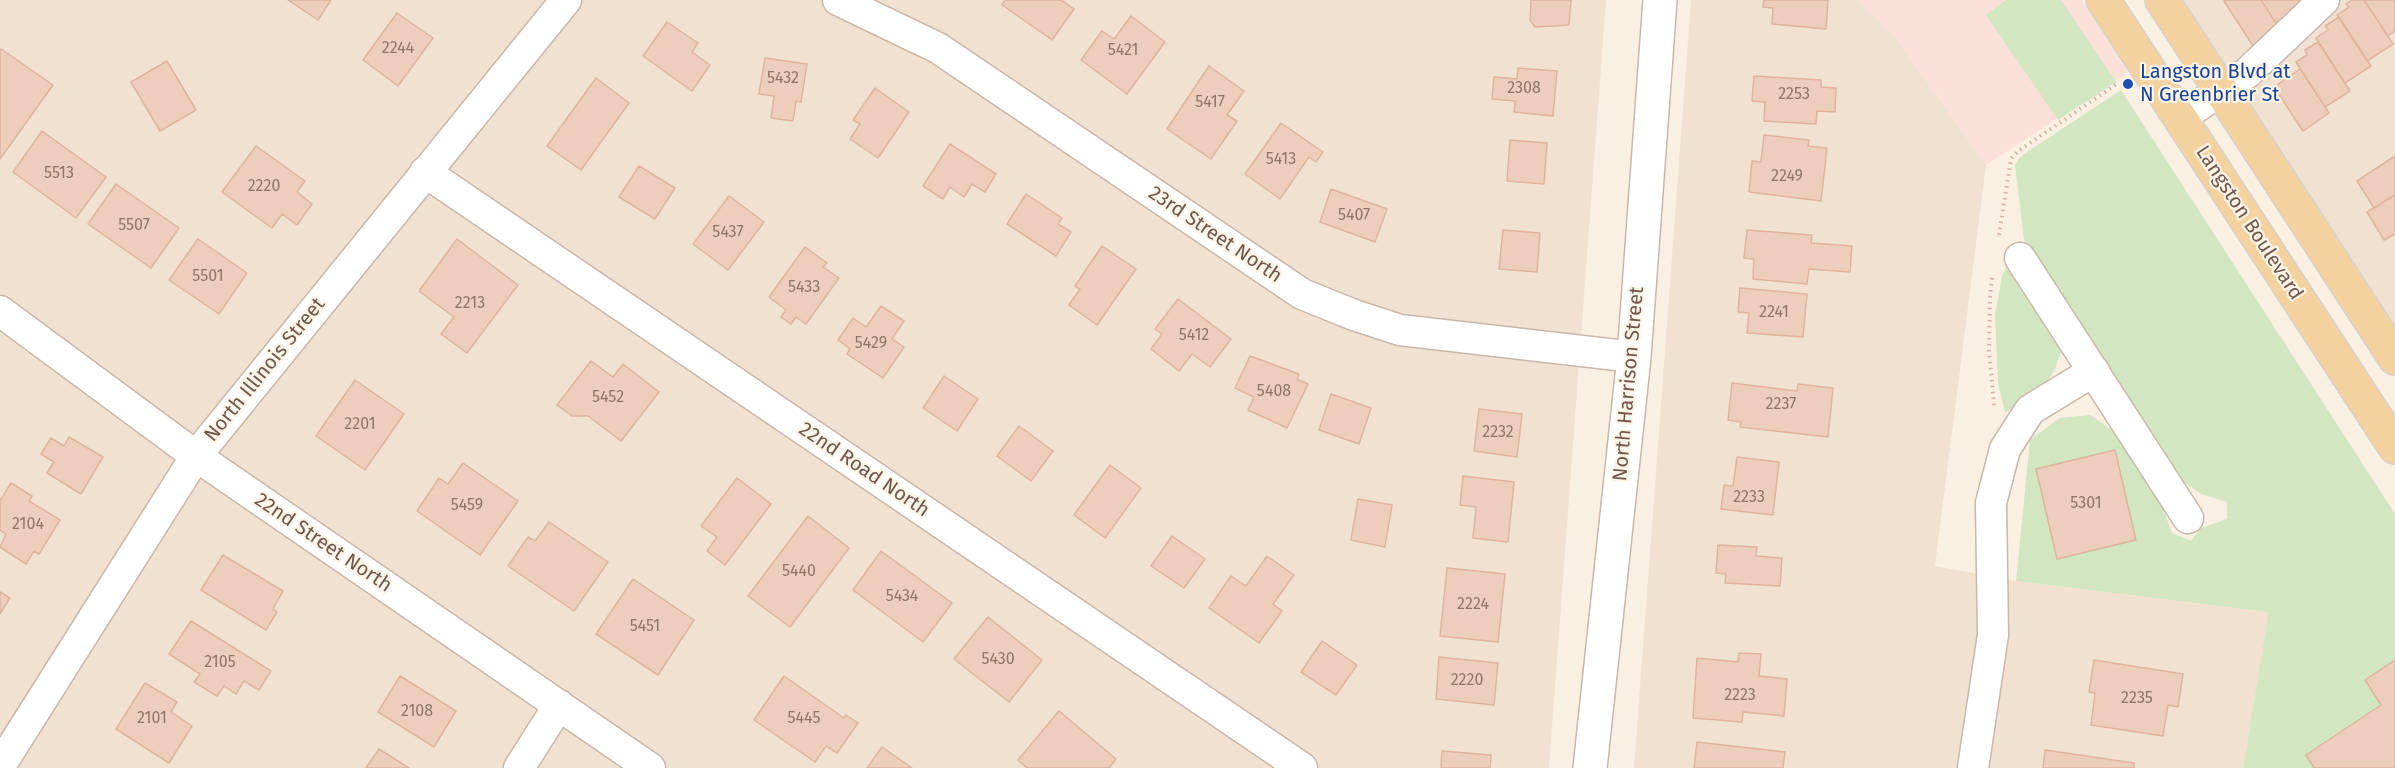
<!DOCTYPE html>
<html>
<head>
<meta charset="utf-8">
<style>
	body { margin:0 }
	canvas { display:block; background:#faf0e2 }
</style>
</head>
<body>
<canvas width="2395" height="768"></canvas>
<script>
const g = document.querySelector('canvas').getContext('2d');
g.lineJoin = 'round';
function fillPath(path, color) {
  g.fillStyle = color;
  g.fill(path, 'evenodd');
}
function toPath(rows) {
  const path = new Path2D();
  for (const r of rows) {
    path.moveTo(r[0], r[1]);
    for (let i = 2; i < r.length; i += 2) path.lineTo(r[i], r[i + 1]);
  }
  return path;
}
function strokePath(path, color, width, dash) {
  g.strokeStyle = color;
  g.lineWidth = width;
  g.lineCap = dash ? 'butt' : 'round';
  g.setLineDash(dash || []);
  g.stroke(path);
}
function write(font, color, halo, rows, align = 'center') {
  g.font = font + ' "Fira Sans",sans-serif';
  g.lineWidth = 4.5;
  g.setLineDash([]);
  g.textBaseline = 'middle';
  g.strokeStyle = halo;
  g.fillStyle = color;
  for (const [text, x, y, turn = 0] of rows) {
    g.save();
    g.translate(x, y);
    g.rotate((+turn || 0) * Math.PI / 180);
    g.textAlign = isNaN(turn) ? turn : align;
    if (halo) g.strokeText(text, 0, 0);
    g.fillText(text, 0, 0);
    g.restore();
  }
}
const residential = toPath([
	[0,0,1606,0,1549,768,0,768],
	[1691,0,1858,0,1893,34,1986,165,1935,566,2016,581,2270,612,2243,768,1634,768],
	[2180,0,2395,0,2395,334]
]);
const commercial = toPath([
	[1858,0,2081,0,2128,72,1986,165,1893,34]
]);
const green = toPath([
	[2006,0,2061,0,2116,82,2058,120,1986,15],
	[2121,90,2395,514,2395,660,2365,680,2381,705,2306,755,2314,768,2243,768,2269,612,2016,581,2030,440,2060,418,2090,415,2120,435,2156,489,2172,533,2191,541,2201,528,2227,519,2227,502,2201,494,2182,481,2024,240,2015,165,2021,156],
	[2009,261,2060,337,2061,352,2055,369,2045,385,2005,413,1998,383,1995,315,2002,276]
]);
const building = toPath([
	[288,0,331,0,318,20,288,0],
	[1005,0,1061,0,1074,9,1052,40,1002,5,1005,0],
	[1531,0,1571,0,1569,25,1535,27,1530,20,1531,0],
	[1764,0,1828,0,1826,29,1772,24,1773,8,1763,7,1764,0],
	[2226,0,2261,0,2280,29,2255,49,2224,1,2226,0],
	[2261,0,2298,0,2300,4,2290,10,2292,12,2276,23,2261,0],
	[2352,0,2364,0,2393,44,2367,61,2337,15,2349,7,2346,4,2352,0],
	[2364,0,2395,0,2395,31,2388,36,2364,0],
	[397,13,433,38,398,86,363,60,397,13],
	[1131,16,1165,42,1127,94,1081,60,1102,31,1114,39,1131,16],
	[2339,17,2371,66,2345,83,2316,38,2328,30,2325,26,2339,17],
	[667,22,698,43,692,52,710,65,692,91,643,56,667,22],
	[2318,42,2350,91,2325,107,2296,62,2307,55,2305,50,2318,42],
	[1,49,53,85,0,159,0,50,1,49],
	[765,58,807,64,801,102,796,101,793,121,771,118,774,96,759,94,765,58],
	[167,61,196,110,160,131,131,82,167,61],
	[1209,66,1244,91,1227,115,1237,121,1211,159,1167,129,1209,66],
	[1518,68,1557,71,1553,116,1514,112,1515,101,1492,99,1494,77,1517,79,1518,68],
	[2300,69,2329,113,2303,131,2274,87,2300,69],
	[1754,76,1821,80,1821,87,1836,88,1835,112,1817,111,1816,124,1764,121,1765,102,1752,101,1754,76],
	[596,78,629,103,581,170,547,146,596,78],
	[875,88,909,112,878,158,850,139,860,124,853,120,875,88],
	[1281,123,1323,152,1316,162,1309,157,1280,199,1245,174,1281,123],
	[42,131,106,177,76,218,13,172,42,131],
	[1764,135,1809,140,1808,146,1827,148,1821,201,1749,192,1752,161,1761,162,1764,135],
	[1510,140,1547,143,1544,184,1507,181,1510,140],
	[950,144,996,174,985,192,972,184,964,197,950,187,943,199,923,186,950,144],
	[256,146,305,181,297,192,312,204,297,225,282,214,272,228,222,192,256,146],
	[2395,156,2395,195,2374,208,2357,181,2395,156],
	[639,166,675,188,655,219,619,197,639,166],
	[116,184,179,228,151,268,88,224,116,184],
	[1331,189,1387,209,1375,242,1320,222,1331,189],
	[1026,194,1062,218,1058,224,1071,232,1056,256,1007,224,1026,194],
	[2395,195,2395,234,2384,240,2367,212,2395,195],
	[729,196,764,222,728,270,693,244,729,196],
	[1503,230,1540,233,1537,272,1499,269,1503,230],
	[1747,230,1812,235,1811,243,1852,246,1850,272,1809,269,1807,284,1753,279,1754,259,1744,258,1747,230],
	[198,239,247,273,219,314,169,280,198,239],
	[457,239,518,285,467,353,441,334,454,317,419,291,457,239],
	[1102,246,1136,269,1097,325,1069,305,1080,289,1075,286,1102,246],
	[805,247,827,263,823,267,839,278,806,324,796,317,791,324,781,317,786,310,769,297,805,247],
	[1740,288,1807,294,1803,337,1747,333,1749,313,1738,312,1740,288],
	[1178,299,1231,339,1210,367,1192,354,1179,371,1151,349,1162,334,1155,329,1178,299],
	[881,306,904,321,892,339,904,347,883,378,847,354,850,349,838,340,853,318,866,327,881,306],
	[1250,356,1299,374,1297,379,1308,384,1287,428,1248,410,1254,397,1235,388,1250,356],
	[591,361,613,377,623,364,659,392,621,441,588,416,572,416,557,405,591,361],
	[944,376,978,399,957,431,923,408,944,376],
	[355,380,404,414,365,470,316,436,355,380],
	[1732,383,1797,391,1798,384,1833,388,1828,437,1740,427,1741,422,1728,420,1732,383],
	[1331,394,1371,408,1359,444,1319,430,1331,394],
	[1479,409,1522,414,1517,457,1474,451,1479,409],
	[1019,426,1053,451,1031,481,997,456,1019,426],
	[69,437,103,457,81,494,47,473,54,462,41,454,51,438,64,446,69,437],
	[2115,450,2136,540,2057,559,2036,469,2115,450],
	[1737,457,1779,462,1773,515,1721,509,1724,485,1733,486,1737,457],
	[463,463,518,501,480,555,417,511,439,478,448,484,463,463],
	[1110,465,1141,488,1105,538,1074,515,1110,465],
	[1463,476,1514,482,1508,542,1473,538,1476,507,1460,505,1463,476],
	[737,478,771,504,725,565,707,551,717,537,701,526,737,478],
	[11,483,32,496,29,501,60,520,39,554,34,551,26,564,0,547,6,534,0,530,0,501,11,483],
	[1358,499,1392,505,1385,547,1351,540,1358,499],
	[808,516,849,548,790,627,748,596,808,516],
	[549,522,608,562,574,611,508,566,528,537,535,541,549,522],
	[1172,536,1205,559,1184,588,1151,566,1172,536],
	[1718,545,1757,547,1756,556,1782,558,1780,586,1725,583,1726,574,1716,573,1718,545],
	[881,551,952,603,923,642,853,590,881,551],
	[223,555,283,591,273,609,277,612,266,630,201,590,223,555],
	[1267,556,1294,575,1273,604,1282,611,1259,643,1209,608,1231,576,1246,586,1267,556],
	[1447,568,1505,574,1498,642,1440,636,1447,568],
	[633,579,694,620,658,675,596,634,633,579],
	[0,592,10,598,0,614,0,592],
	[988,617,1042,660,1009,702,954,659,988,617],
	[191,621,271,671,259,690,244,681,236,694,224,686,217,696,194,682,200,674,169,654,191,621],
	[1322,641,1357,665,1336,695,1301,672,1322,641],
	[1739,653,1761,654,1759,676,1787,679,1784,716,1743,712,1742,722,1693,718,1697,658,1738,662,1739,653],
	[1439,657,1498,663,1494,705,1436,699,1439,657],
	[2094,660,2183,674,2178,707,2168,705,2163,736,2091,725,2095,693,2089,692,2094,660],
	[2395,660,2395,768,2314,768,2306,755,2381,705,2365,680,2395,660],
	[400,676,456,711,434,747,378,712,400,676],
	[784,676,844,718,846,715,858,723,837,753,826,746,815,762,754,720,784,676],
	[145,683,177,702,171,712,192,726,169,763,116,729,145,683],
	[1059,711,1116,759,1109,768,1027,768,1018,760,1059,711],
	[1697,742,1785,752,1783,768,1694,768,1697,742],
	[882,747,912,768,867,768,882,747],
	[379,749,409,768,366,768,379,749],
	[2045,750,2134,763,2134,768,2043,768,2045,750],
	[1442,751,1491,755,1490,768,1441,768,1442,751]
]);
const path = toPath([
	[1999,235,2011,159,2017,152,2118,83],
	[1992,278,1990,296,1989,350,1994,405]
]);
const minor = toPath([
	[838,0,938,48,1302,294,1354,315,1400,330,1634,357],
	[2180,118,2247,73,2324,0],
	[425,172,1302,768],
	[2020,258,2188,518],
	[0,311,196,456,650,768],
	[0,766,196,456,566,0],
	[519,768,559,705],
	[1973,768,1993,635,1991,503,2005,449,2030,410,2094,371]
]);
const tertiary = toPath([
	[1590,768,1634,357,1660,0]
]);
const primary = toPath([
	[2103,0,2395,447],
	[2162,0,2395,358]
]);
const markers = [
	[2128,84,6,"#1a4fb4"]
];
const numberNames = [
	["2244",398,49],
	["5421",1123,51],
	["5432",783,79],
	["2308",1524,89],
	["2253",1794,95],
	["5417",1210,103],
	["5413",1281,160],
	["5513",59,174],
	["2249",1787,177],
	["2220",264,187],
	["5407",1354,216],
	["5507",134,226],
	["5437",728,233],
	["5501",208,277],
	["5433",804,288],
	["2213",470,304],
	["2241",1774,313],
	["5412",1194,336],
	["5429",871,344],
	["5408",1274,392],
	["5452",608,398],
	["2237",1781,405],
	["2201",360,425],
	["2232",1498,433],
	["2233",1749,498],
	["5301",2086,504],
	["5459",467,506],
	["2104",28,525],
	["5440",799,572],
	["5434",902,597],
	["2224",1473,605],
	["5451",645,627],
	["5430",998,660],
	["2105",220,663],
	["2220",1467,681],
	["2223",1740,696],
	["2235",2137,699],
	["2108",417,712],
	["2101",152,719],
	["5445",804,719]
];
const transitNames = [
	["Langston Blvd at",2140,72],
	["N Greenbrier St",2140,95]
];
const streetNames = [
	["Langston Boulevard",2249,223,57],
	["23rd Street North",1215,235,34],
	["North Illinois Street",265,370,-51],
	["North Harrison Street",1629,384,-85],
	["22nd Road North",864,470,34],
	["22nd Street North",323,543,34]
];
fillPath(residential, '#f1e1d1');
fillPath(commercial, '#fae0d7');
fillPath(green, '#d2e6c2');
fillPath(building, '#edcebc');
strokePath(building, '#deb49e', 1.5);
strokePath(minor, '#c9b7aa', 33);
strokePath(tertiary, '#c9b7aa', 36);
strokePath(primary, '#d7d0cd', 36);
strokePath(path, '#d2b1a0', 4, [1.5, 4.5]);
strokePath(minor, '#fff', 30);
strokePath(tertiary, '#fff', 33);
strokePath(primary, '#f4d29f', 33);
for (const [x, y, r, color] of markers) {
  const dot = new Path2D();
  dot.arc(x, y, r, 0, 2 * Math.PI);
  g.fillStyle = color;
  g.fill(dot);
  strokePath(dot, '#fdf4e8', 2);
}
write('16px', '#8e7567', null, numberNames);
write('20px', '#164399', '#fdf4e8', transitNames, 'left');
write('20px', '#6f574b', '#fdf4e8', streetNames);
</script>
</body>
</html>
